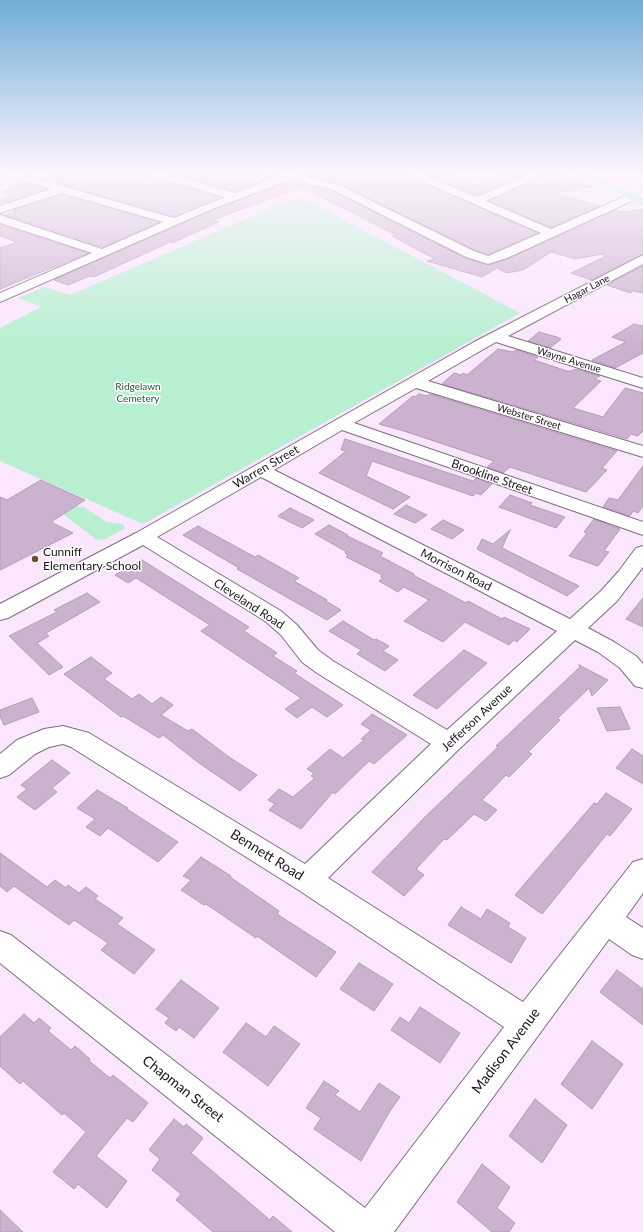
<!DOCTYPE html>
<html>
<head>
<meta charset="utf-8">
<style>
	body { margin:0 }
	canvas { display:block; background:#fae6fd }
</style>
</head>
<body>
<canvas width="643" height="1232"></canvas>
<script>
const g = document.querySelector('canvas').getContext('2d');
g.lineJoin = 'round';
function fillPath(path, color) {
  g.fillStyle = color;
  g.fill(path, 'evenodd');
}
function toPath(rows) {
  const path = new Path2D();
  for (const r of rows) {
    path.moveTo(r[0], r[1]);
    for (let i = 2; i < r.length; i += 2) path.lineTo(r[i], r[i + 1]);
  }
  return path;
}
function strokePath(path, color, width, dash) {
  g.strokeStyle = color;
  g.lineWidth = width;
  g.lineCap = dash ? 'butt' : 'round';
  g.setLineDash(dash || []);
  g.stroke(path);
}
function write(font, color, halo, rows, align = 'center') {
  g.font = font + ' Lato,sans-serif';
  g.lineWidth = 3;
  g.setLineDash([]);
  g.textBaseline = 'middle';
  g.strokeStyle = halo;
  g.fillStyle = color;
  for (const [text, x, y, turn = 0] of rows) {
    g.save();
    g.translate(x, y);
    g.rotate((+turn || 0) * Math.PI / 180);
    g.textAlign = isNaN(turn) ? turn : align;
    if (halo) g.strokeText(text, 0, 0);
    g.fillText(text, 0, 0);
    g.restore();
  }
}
const green = toPath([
	[299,196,520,313,143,524,0,461,0,328,41,307,18,298,45,287,70,295],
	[76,506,84,507,107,522,123,524,125,528,106,539,97,540,64,515,65,512]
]);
const building = toPath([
	[55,174,68,178,68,174,149,174,151,177,220,197,174,216,39,178,55,174],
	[171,174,261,174,272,177,236,191,171,174],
	[315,174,408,174,409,177,537,233,488,254,475,250,342,185,310,176,315,174],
	[425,174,449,174,474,185,499,174,525,174,477,195,425,174],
	[542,174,557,174,593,186,555,193,600,206,551,227,490,201,541,177,542,174],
	[290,181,332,191,465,258,488,265,508,259,616,210,623,212,643,209,643,254,592,280,571,273,604,257,603,254,575,259,551,252,523,270,507,273,497,268,482,277,427,261,435,259,392,236,396,235,302,187,213,220,219,222,172,243,170,242,94,277,90,276,68,285,54,280,211,211,290,181],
	[24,183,46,189,0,204,0,200,15,195,3,192,13,188,10,187,24,183],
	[62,195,159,222,102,247,5,215,17,211,13,210,62,195],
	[0,225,88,253,0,289,0,248,17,242,0,236,0,225],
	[643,266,643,293,633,291,630,293,607,285,643,266],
	[634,324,643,326,643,353,615,368,592,360,626,342,612,337,634,324],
	[539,332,557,337,561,339,550,348,528,341,539,332],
	[498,349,513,352,516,350,538,357,534,360,567,371,571,371,576,369,600,376,594,379,601,381,573,408,603,417,625,388,643,393,643,431,638,436,631,434,627,439,442,384,454,373,461,375,463,373,467,375,498,349],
	[419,394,427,396,430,394,617,451,602,468,607,470,586,492,510,467,503,473,487,467,494,461,404,431,379,424,413,396,415,397,419,394],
	[345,439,473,481,476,478,492,484,481,495,476,493,473,496,372,461,366,476,410,497,393,509,319,473,346,451,341,450,345,439],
	[643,466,643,506,638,513,633,511,630,516,603,507,609,498,618,500,643,466],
	[41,480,85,500,51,522,73,533,0,570,0,497,7,500,41,480],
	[510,495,532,503,530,505,565,517,556,528,499,507,510,495],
	[406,505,427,515,415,523,394,514,406,505],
	[290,508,314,520,302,528,278,516,290,508],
	[594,519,620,529,604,551,609,552,598,566,569,556,587,533,584,532,594,519],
	[443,520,464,530,452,539,431,529,443,520],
	[329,525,348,535,347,536,383,553,380,556,414,574,413,575,466,603,468,601,502,619,504,617,530,629,517,642,514,640,509,645,465,622,443,642,404,621,429,600,404,587,398,592,379,581,383,578,381,577,382,575,346,557,348,555,345,553,347,552,315,534,329,525],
	[198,526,255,557,258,555,299,578,294,581,327,600,326,601,341,610,327,620,237,569,239,568,183,535,198,526],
	[510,530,502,548,579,586,567,596,477,549,482,539,493,544,510,530],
	[142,560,249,627,244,631,277,653,273,656,297,671,294,673,343,705,327,717,312,707,297,718,285,709,301,698,201,631,210,625,136,578,128,583,115,575,142,560],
	[87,593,100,602,46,633,49,636,37,643,63,667,49,675,9,636,57,612,54,610,87,593],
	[643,598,643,627,626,619,643,598],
	[343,621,374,640,376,639,389,646,383,651,398,660,385,671,357,654,361,650,329,631,343,621],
	[464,650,487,663,437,709,413,695,464,650],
	[91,657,112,673,104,679,132,699,139,694,152,704,161,697,173,705,161,715,188,731,192,729,229,757,257,775,240,791,199,763,163,735,159,738,123,716,121,717,64,674,91,657],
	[579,665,608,680,592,696,589,688,557,719,560,720,528,752,532,754,509,777,506,775,482,800,497,810,486,821,474,814,447,840,444,839,416,869,424,875,404,896,372,872,425,817,498,747,496,746,580,667,579,665],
	[32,698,39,712,4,725,0,716,0,710,32,698],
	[620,707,630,729,607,731,597,708,620,707],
	[372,714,407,735,374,764,369,761,335,794,333,792,301,829,269,810,275,804,268,800,279,789,293,797,315,778,311,776,314,773,307,769,330,749,343,758,364,740,361,739,371,730,361,724,372,714],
	[632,749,643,756,643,784,616,768,632,749],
	[52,760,70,773,52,788,57,792,35,810,17,797,27,789,21,785,52,760],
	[97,790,128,808,127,809,178,842,158,862,108,828,100,836,86,827,95,819,77,808,97,790],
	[606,793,632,809,610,836,607,834,542,914,515,895,594,803,597,804,606,793],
	[0,853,47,887,55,880,66,888,68,885,79,893,86,887,98,896,95,899,123,918,117,924,155,950,134,974,101,950,108,943,74,920,69,925,14,886,7,892,0,886,0,853],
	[201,857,231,876,230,877,279,911,277,914,336,952,316,977,257,936,256,938,206,904,204,905,181,890,191,880,183,876,201,857],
	[461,907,481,919,487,909,510,923,508,927,526,938,511,963,448,925,461,907],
	[359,963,393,984,374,1011,340,989,359,963],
	[617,970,643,989,643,1025,600,992,617,970],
	[181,980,219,1008,194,1038,179,1027,176,1031,165,1023,169,1018,156,1009,181,980],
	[420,1007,460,1033,440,1063,391,1030,400,1017,409,1023,420,1007],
	[24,1014,34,1023,39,1018,51,1028,48,1031,71,1050,75,1046,90,1059,89,1061,110,1078,113,1075,148,1103,133,1122,127,1118,96,1156,127,1181,107,1208,78,1184,74,1189,53,1172,86,1132,64,1113,62,1115,23,1081,20,1084,0,1066,0,1037,24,1014],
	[246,1023,266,1037,274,1026,300,1044,268,1086,223,1052,246,1023],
	[592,1041,623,1064,592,1109,561,1084,592,1041],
	[324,1081,339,1091,335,1095,360,1112,379,1083,400,1097,390,1111,361,1161,314,1129,321,1118,306,1108,324,1081],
	[535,1099,567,1125,542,1163,509,1136,535,1099],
	[174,1119,184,1127,186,1124,203,1138,191,1153,270,1220,273,1216,292,1232,213,1232,176,1200,181,1194,152,1170,160,1159,149,1150,174,1119],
	[482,1164,510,1187,497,1208,515,1223,509,1232,492,1232,457,1202,482,1164],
	[0,1210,23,1232,0,1232,0,1210]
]);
const minor = toPath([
	[6,174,21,174,174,218,225,197,151,176,150,174,166,174,236,193,282,174,299,174,341,186,474,251,488,256,541,233,410,176,409,174,422,174,477,197,528,174,541,174,540,176,486,201,551,229,628,195,636,195,638,197,636,199,507,258,488,264,466,257,333,190,292,179,210,210,0,302,0,293,92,253,0,223,0,215,102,249,163,222,62,193,0,213,0,206,51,189,7,176,6,174],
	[643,255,643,264,508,336,643,378,643,388,496,342,428,381,643,446,643,457,416,388,354,423,643,522,643,535,342,430,274,470,570,619,601,591,619,571,636,548,643,546,643,567,617,601,588,628,614,642,636,656,643,664,643,688,635,686,620,668,598,652,575,640,458,750,328,878,523,1002,633,862,643,859,643,893,626,917,643,928,643,959,632,955,609,939,394,1232,335,1232,0,963,0,931,11,935,365,1208,504,1027,297,889,71,747,63,744,49,747,35,754,9,775,0,778,0,754,17,740,44,729,63,726,89,733,305,864,431,744,317,673,302,662,281,635,265,621,143,545,8,618,0,620,0,604,136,533,474,342,643,255],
	[261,477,557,631,447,730,333,661,318,650,297,625,281,611,157,537,261,477]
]);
const major = toPath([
	[578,174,591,174,622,187,643,198,643,206,614,191,579,176,578,174]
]);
const markers = [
	[35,559,4,"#724c28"]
];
const farStreetnames = [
	["Hagar Lane",587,289,-28],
	["Wayne Avenue",569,360,17],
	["Webster Street",529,417,17]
];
const farParknames = [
	["Ridgelawn",138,387],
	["Cemetery",138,399]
];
const streetNames = [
	["Warren Street",266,467,-30],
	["Brookline Street",492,477,19],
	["Morrison Road",456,570,27],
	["Cleveland Road",249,604,33],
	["Jefferson Avenue",477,718,-43]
];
const poiNames = [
	["Cunniff",43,552],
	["Elementary School",43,566]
];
const nearStreetnames = [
	["Bennett Road",267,855,32],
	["Madison Avenue",506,1051,-53],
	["Chapman Street",183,1089,38]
];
fillPath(green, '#b7efd0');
fillPath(building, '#cbb3cf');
strokePath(building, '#b49cb7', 1);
strokePath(minor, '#7f6a83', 2);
strokePath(major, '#fff', 2);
fillPath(minor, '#fff');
fillPath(major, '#95f5e3');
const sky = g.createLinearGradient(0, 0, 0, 346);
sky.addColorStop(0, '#71aed7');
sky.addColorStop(0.5, '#fdf4fe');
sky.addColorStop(1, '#fdf4fe00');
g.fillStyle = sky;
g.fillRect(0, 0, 643, 346);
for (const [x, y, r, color] of markers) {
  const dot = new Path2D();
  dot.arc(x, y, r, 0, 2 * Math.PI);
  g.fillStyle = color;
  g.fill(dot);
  strokePath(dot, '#fff', 1.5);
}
write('10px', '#1c131d', '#fff', farStreetnames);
write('10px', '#135e3f', '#fff', farParknames);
write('12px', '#1c131d', '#fff', streetNames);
write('12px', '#1c131d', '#fff', poiNames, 'left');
write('14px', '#1c131d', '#fff', nearStreetnames);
</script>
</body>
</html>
